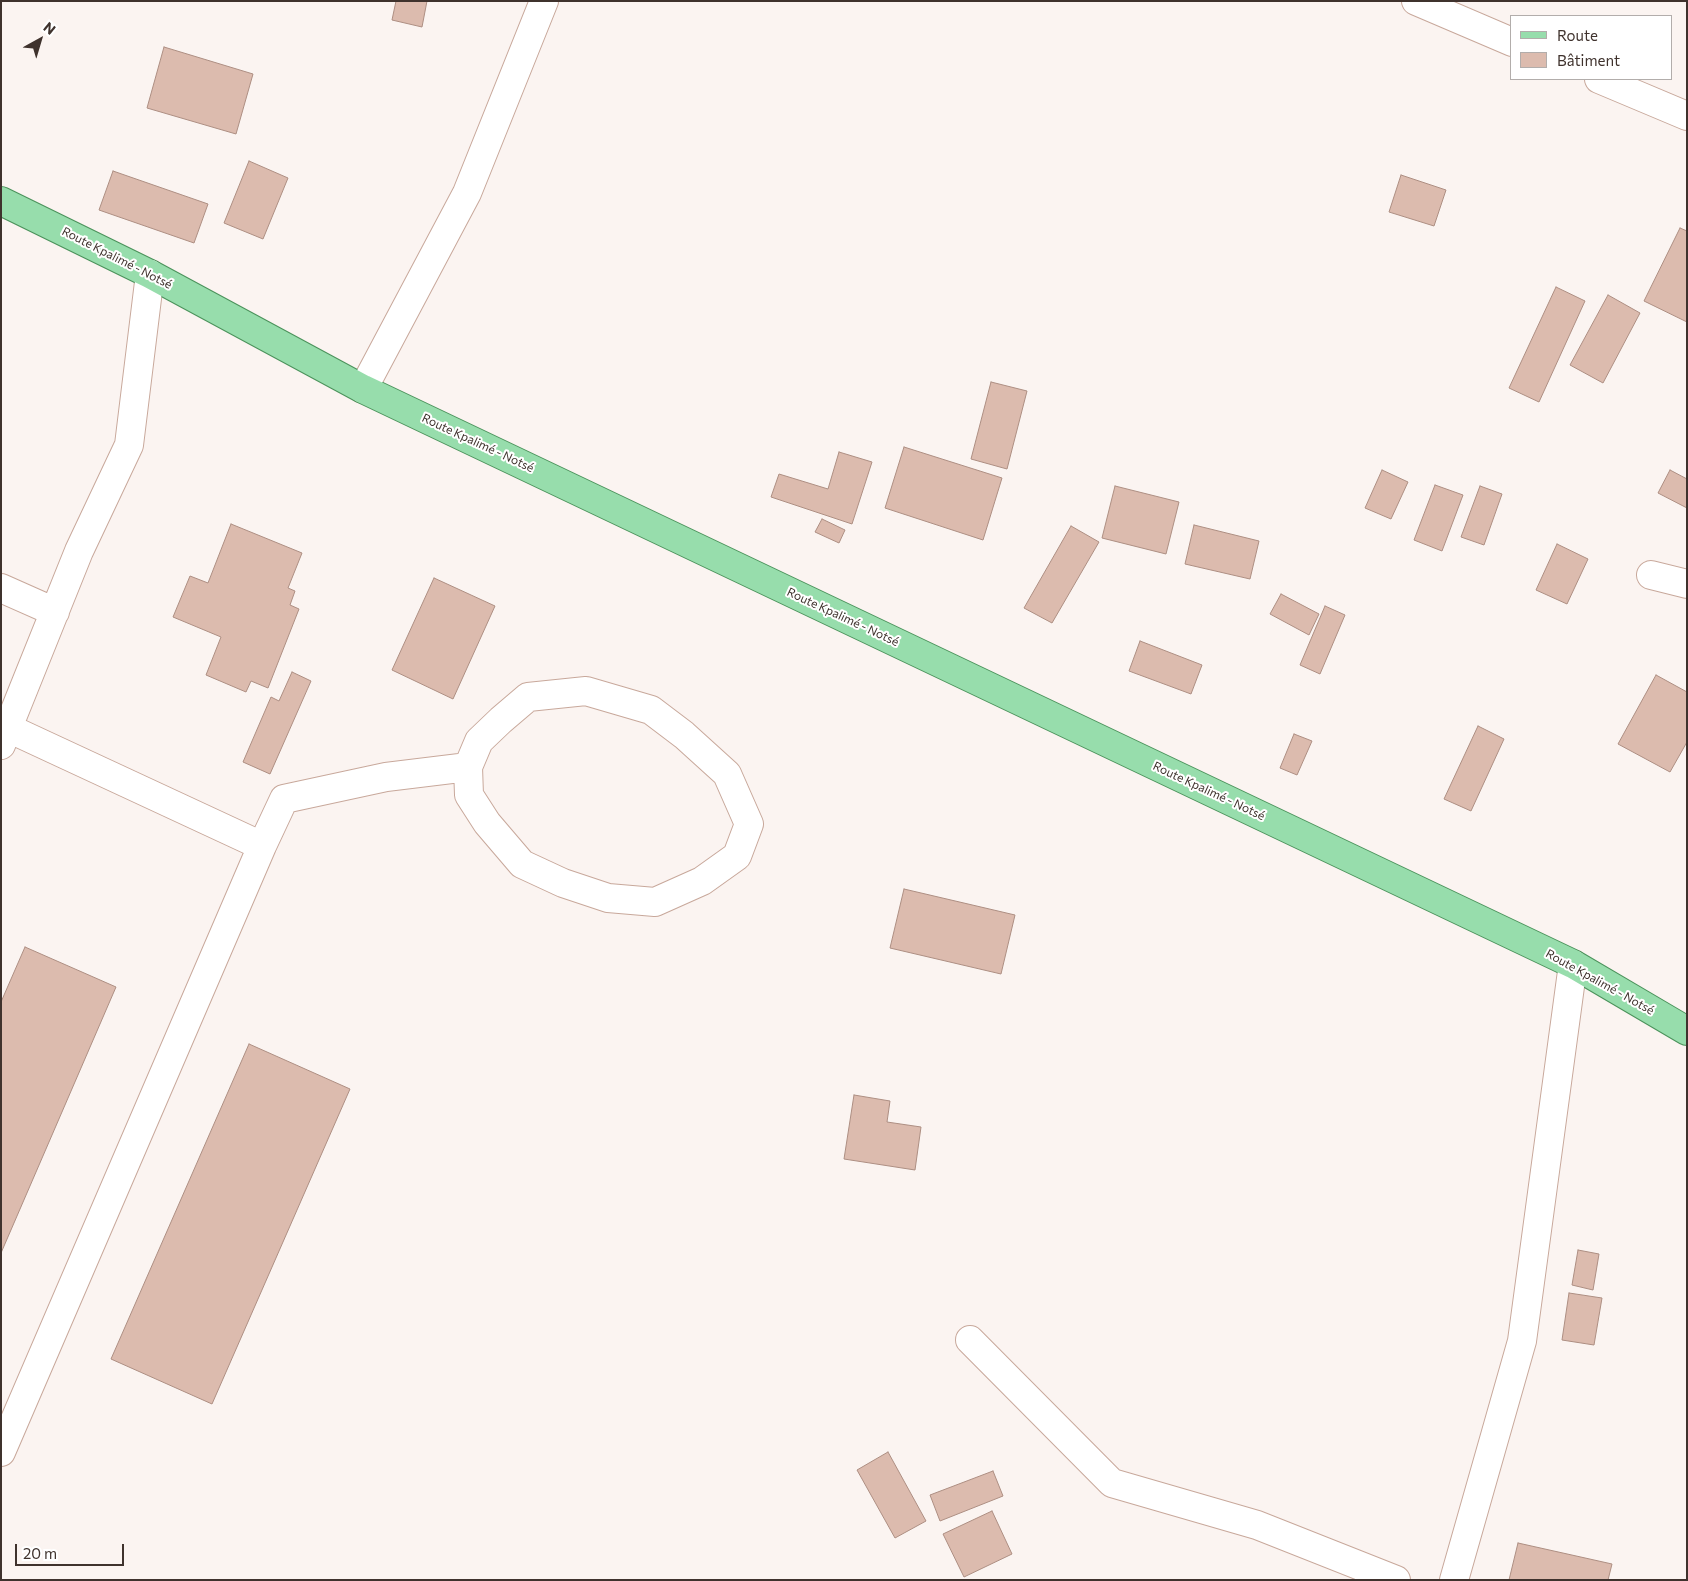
<!DOCTYPE html>
<html>
<head>
<meta charset="utf-8">
<style>
	body { margin:0 }
	#map { position:relative; width:1688px; height:1581px; overflow:hidden; background:#fbf4f1; font-family:Commissioner,sans-serif }
	canvas { display:block }
	.frame { position:absolute; inset:0; border:2px solid #3f322d; pointer-events:none }
	.legend { position:absolute; left:1510px; top:15px; width:162px; height:65px; box-sizing:border-box; background:#fff; border:1px solid #b2adab; margin:0; padding:6px 9px; list-style:none; font-size:15px; color:#3f322d }
	.legend li { display:flex; align-items:center; gap:10px; height:25px }
	.legend b { width:25px; border:1px solid #b2adab }
	.north { position:absolute; left:15px; top:15px; width:50px; height:50px; -webkit-text-stroke:4px #fff; paint-order:stroke; rotate:39deg; font-size:14px; font-weight:700; line-height:20px; text-align:center; color:#3f322d }
	.north::after { content:''; display:block; margin:auto; width:18px; height:22px; background:#3f322d; clip-path:polygon(50% 0,100% 100%,50% 72%,0 100%) }
	.scale { position:absolute; left:15px; top:1544px; width:109px; height:22px; box-sizing:border-box; border:2px solid #3f322d; border-top:0; padding-left:6px; font-size:15px; line-height:18px; white-space:nowrap; color:#3f322d; -webkit-text-stroke:4px #fff; paint-order:stroke }
</style>
</head>
<body>
<div id="map">
<canvas width="1688" height="1581"></canvas>
<div class="frame"></div>
<ul class="legend">
<li><b style="height:6px;background:#97ddac"></b>Route</li>
<li><b style="height:14px;background:#dcbbae"></b>Bâtiment</li>
</ul>
<div class="north">N</div>
<div class="scale">20 m</div>
</div>
<script>
const g = document.querySelector('canvas').getContext('2d');
g.lineJoin = 'round';
function fillPath(path, color) {
  g.fillStyle = color;
  g.fill(path, 'evenodd');
}
function toPath(rows) {
  const path = new Path2D();
  for (const r of rows) {
    path.moveTo(r[0], r[1]);
    for (let i = 2; i < r.length; i += 2) path.lineTo(r[i], r[i + 1]);
  }
  return path;
}
function strokePath(path, color, width, dash) {
  g.strokeStyle = color;
  g.lineWidth = width;
  g.lineCap = dash ? 'butt' : 'round';
  g.setLineDash(dash || []);
  g.stroke(path);
}
function write(font, color, halo, rows, align = 'center') {
  g.font = font + ' Commissioner,sans-serif';
  g.lineWidth = 4;
  g.setLineDash([]);
  g.textBaseline = 'middle';
  g.strokeStyle = halo;
  g.fillStyle = color;
  for (const [text, x, y, turn = 0] of rows) {
    g.save();
    g.translate(x, y);
    g.rotate((+turn || 0) * Math.PI / 180);
    g.textAlign = isNaN(turn) ? turn : align;
    if (halo) g.strokeText(text, 0, 0);
    g.fillText(text, 0, 0);
    g.restore();
  }
}
const building = toPath([
	[396,1,427,1,422,27,392,20,396,1],
	[164,47,253,74,236,134,147,108,164,47],
	[249,161,288,178,263,239,224,223,249,161],
	[113,171,208,204,194,243,99,210,113,171],
	[1401,175,1446,190,1434,226,1389,212,1401,175],
	[1680,228,1687,231,1687,322,1644,301,1680,228],
	[1556,287,1585,301,1539,402,1509,388,1556,287],
	[1608,295,1640,313,1603,383,1570,365,1608,295],
	[991,382,1027,391,1007,469,971,459,991,382],
	[904,447,1002,478,983,540,885,508,904,447],
	[839,452,872,462,852,524,771,497,779,474,828,489,839,452],
	[1382,470,1408,482,1391,519,1365,508,1382,470],
	[1670,470,1687,479,1687,508,1658,493,1670,470],
	[1435,485,1463,495,1442,551,1414,540,1435,485],
	[1115,486,1179,502,1166,554,1102,538,1115,486],
	[1480,486,1502,494,1484,545,1461,537,1480,486],
	[822,519,845,530,839,543,815,532,822,519],
	[231,524,302,553,288,588,295,591,290,605,299,609,268,688,251,681,246,692,206,675,221,637,173,617,190,576,208,583,231,524],
	[1194,525,1259,541,1250,579,1185,564,1194,525],
	[1071,526,1099,542,1052,623,1024,608,1071,526],
	[1557,544,1588,559,1567,604,1536,590,1557,544],
	[434,578,495,606,453,699,392,670,434,578],
	[1281,594,1319,614,1309,635,1270,614,1281,594],
	[1325,606,1345,615,1320,674,1300,665,1325,606],
	[1140,641,1202,665,1191,694,1129,671,1140,641],
	[292,672,311,681,270,774,243,762,271,697,279,701,292,672],
	[1656,675,1687,692,1687,742,1670,772,1618,744,1656,675],
	[1478,726,1504,739,1471,811,1444,799,1478,726],
	[1294,734,1312,741,1297,775,1280,768,1294,734],
	[904,889,1015,915,1001,974,890,948,904,889],
	[25,947,116,987,1,1253,1,1002,25,947],
	[249,1044,350,1089,212,1404,111,1359,249,1044],
	[854,1095,890,1101,887,1122,921,1127,915,1170,844,1159,854,1095],
	[1578,1250,1599,1254,1593,1290,1572,1285,1578,1250],
	[1569,1293,1602,1298,1594,1345,1562,1340,1569,1293],
	[888,1452,926,1521,895,1538,857,1470,888,1452],
	[993,1471,1003,1496,940,1521,930,1495,993,1471],
	[992,1511,1012,1554,964,1577,943,1534,992,1511],
	[1518,1543,1612,1564,1608,1580,1509,1580,1518,1543]
]);
const minor = toPath([
	[1416,1,1512,42],
	[1599,79,1687,116],
	[363,389,467,193,544,1],
	[1651,575,1687,584],
	[1,588,55,612],
	[586,691,651,710,684,735,727,774,749,824,737,856,702,881,655,902,608,898,563,883,522,864,487,823,469,795,468,767,479,741,501,720,528,697,586,691],
	[1,745,79,551,129,445,150,274],
	[262,846,284,799,386,777,468,767],
	[970,1340,1112,1483,1257,1525,1396,1580],
	[1,1452,262,846,8,728],
	[1454,1580,1522,1341,1573,964]
]);
const major = toPath([
	[1,201,150,274,363,389,1573,964,1687,1031]
]);
const streetNames = [
	["Route Kpalimé - Notsé",117,258,27],
	["Route Kpalimé - Notsé",478,443,25],
	["Route Kpalimé - Notsé",843,617,25],
	["Route Kpalimé - Notsé",1209,791,25],
	["Route Kpalimé - Notsé",1600,982,29]
];
fillPath(building, '#dcbbae');
strokePath(building, '#ad8e82', 1);
strokePath(minor, '#c8a89b', 30);
strokePath(major, '#4b925b', 30);
strokePath(minor, '#fff', 28);
strokePath(major, '#97ddac', 28);
write('12px', '#3f322d', '#fff', streetNames);
</script>
</body>
</html>
